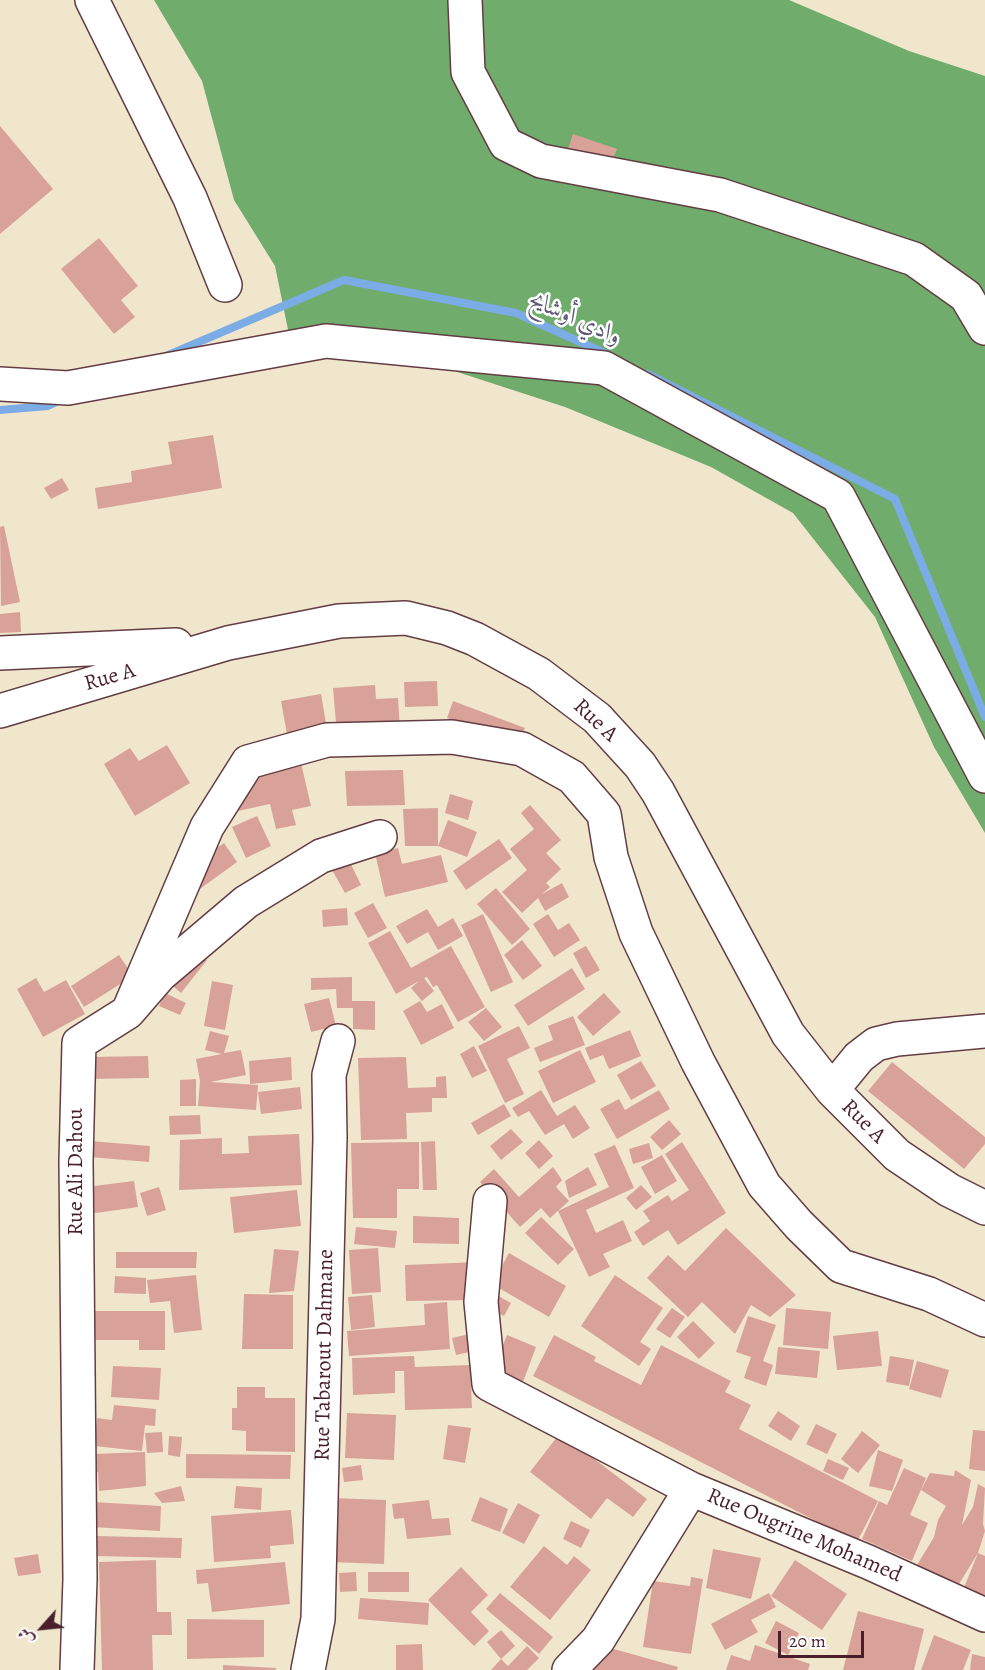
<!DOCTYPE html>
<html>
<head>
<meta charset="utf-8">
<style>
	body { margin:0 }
	#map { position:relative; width:985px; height:1670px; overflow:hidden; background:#f0e6cc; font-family:Alegreya,Amiri,serif }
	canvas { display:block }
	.north { position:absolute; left:12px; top:1598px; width:60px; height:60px; -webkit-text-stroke:4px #fff; paint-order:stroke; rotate:243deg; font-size:16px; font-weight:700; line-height:24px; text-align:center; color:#4a1f2b }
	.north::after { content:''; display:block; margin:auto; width:21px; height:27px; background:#4a1f2b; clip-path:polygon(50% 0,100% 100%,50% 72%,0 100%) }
	.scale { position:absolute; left:778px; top:1631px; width:86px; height:27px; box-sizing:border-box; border:3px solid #4a1f2b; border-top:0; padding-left:8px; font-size:18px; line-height:21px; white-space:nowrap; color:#4a1f2b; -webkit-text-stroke:4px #fff; paint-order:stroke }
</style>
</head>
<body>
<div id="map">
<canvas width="985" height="1670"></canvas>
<div class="north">ش</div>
<div class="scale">20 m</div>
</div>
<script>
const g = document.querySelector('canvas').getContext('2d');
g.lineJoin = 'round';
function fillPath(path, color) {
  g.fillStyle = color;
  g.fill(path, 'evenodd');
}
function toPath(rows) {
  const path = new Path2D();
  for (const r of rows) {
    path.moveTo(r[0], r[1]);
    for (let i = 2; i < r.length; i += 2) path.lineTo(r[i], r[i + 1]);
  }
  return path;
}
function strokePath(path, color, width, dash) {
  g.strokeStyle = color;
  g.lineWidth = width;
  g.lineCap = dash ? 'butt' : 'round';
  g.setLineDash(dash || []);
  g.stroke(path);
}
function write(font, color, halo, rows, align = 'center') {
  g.font = font + ' Alegreya,Amiri,serif';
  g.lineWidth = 5;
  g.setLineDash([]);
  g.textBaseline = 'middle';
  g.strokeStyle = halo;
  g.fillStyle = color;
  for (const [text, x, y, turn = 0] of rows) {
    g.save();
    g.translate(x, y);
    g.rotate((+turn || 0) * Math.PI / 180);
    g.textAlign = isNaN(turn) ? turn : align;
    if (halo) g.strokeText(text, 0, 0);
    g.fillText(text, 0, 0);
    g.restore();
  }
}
const forest = toPath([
	[154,0,789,0,909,51,985,76,985,833,934,747,875,617,793,513,711,467,565,407,399,353,292,349,275,266,234,200,202,81]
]);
const stream = toPath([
	[166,356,344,280,516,313,609,355],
	[648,374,895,499,985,717],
	[0,410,48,406,63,399]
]);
const building = toPath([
	[0,126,53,189,0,234],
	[573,134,617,149,611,164,568,149],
	[99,238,138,286,121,300,135,317,114,334,61,269],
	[213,435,222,488,98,509,95,488,132,482,131,471,172,464,168,442],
	[62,478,69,490,51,499,44,488],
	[4,526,20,602,1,606,0,527],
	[20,612,21,632,0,633,0,614],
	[437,681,438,706,405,707,404,682],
	[375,685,376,699,398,698,400,730,337,735,333,688],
	[321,694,328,735,288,740,281,701],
	[453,701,525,728,519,745,447,718],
	[167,745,190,783,135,816,104,764,130,748,139,761],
	[301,763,311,806,292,810,296,825,276,829,270,804,224,814,217,780],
	[403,770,405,805,347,806,345,771],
	[450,794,473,801,468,820,445,813],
	[530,805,561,840,546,853,561,869,546,883,550,887,542,894,562,883,569,897,545,911,538,898,522,913,502,892,527,870,510,849,534,829,521,813],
	[438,808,438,846,405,846,403,809],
	[257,816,271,846,246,858,232,827],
	[448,820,477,832,467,857,438,846],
	[499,839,512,858,466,890,453,871],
	[224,843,237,862,193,894,179,875],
	[398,848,402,864,441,855,448,882,385,897,375,853],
	[345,852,361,885,345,893,327,861],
	[496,888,530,929,512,945,477,904],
	[373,903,387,928,368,938,354,913],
	[347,908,348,925,323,927,322,910],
	[427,909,438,927,453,918,463,936,438,950,428,932,407,944,396,926],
	[483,914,513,982,491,992,461,925],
	[548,914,558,930,569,923,580,940,554,957,533,924],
	[390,931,411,968,451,946,485,1007,458,1022,437,985,433,987,427,977,424,978,434,991,422,1001,411,988,419,981,396,994,368,943],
	[522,940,542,966,523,980,504,955],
	[586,946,600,970,586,978,573,953],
	[194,949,207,960,181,993,168,982],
	[119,955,133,976,84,1007,71,986],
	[572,968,585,989,528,1026,514,1005],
	[352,977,352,1001,375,1001,375,1030,353,1029,353,1008,337,1008,336,989,311,990,311,978],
	[36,978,44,992,66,980,85,1014,43,1037,17,989],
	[212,981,233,985,225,1030,204,1026],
	[165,993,186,1003,180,1015,159,1006],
	[604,993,621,1012,593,1036,577,1017],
	[329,998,336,1026,311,1032,304,1004],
	[420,1001,427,1012,442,1004,454,1028,421,1045,403,1011],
	[486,1008,502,1027,484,1041,468,1022],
	[573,1016,585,1045,540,1062,534,1048,553,1040,548,1026],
	[519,1026,530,1048,507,1059,524,1094,505,1103,478,1046],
	[630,1030,641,1056,609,1069,603,1055,590,1060,585,1048],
	[210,1031,229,1036,224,1053,241,1050,246,1075,210,1082,258,1085,256,1110,198,1106,200,1081,196,1059,222,1054,205,1050],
	[474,1046,487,1071,472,1078,460,1054],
	[580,1050,596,1082,553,1103,538,1071],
	[148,1056,149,1078,89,1079,88,1057],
	[291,1057,292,1080,250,1084,249,1061],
	[406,1057,408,1088,436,1087,436,1077,446,1076,447,1098,432,1098,432,1112,406,1113,407,1139,361,1140,358,1058],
	[641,1061,656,1086,631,1100,617,1075],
	[892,1062,985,1137,985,1144,964,1169,868,1091],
	[196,1079,196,1106,180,1106,180,1080],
	[300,1087,302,1109,261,1114,258,1092],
	[541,1090,557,1116,575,1105,590,1128,573,1139,564,1124,545,1135,529,1111,518,1117,512,1108],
	[659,1090,670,1109,617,1139,600,1109,619,1099,625,1110],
	[504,1104,511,1116,478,1135,471,1123],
	[200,1115,201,1134,170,1135,169,1116],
	[669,1120,681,1134,662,1150,650,1137],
	[511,1129,523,1142,501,1160,490,1146],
	[299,1134,302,1185,179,1190,180,1140,222,1138,222,1154,249,1153,248,1136],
	[539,1140,553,1156,539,1169,525,1153],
	[90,1141,150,1146,149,1162,89,1157],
	[435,1141,437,1190,423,1190,421,1142],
	[419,1142,419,1189,397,1189,397,1218,353,1218,351,1143],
	[682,1142,726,1213,678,1245,668,1230,643,1246,634,1232,650,1221,643,1211,668,1195,672,1201,689,1190,665,1154],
	[649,1143,653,1158,633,1164,629,1149],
	[615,1145,634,1188,586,1210,596,1233,623,1220,632,1241,603,1254,610,1267,589,1277,558,1211,609,1187,594,1154],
	[662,1155,677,1181,655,1194,641,1167],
	[553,1167,562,1180,556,1187,569,1201,550,1218,541,1208,520,1227,480,1182,494,1169,519,1197],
	[588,1167,597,1185,569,1198,565,1181],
	[134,1181,138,1207,89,1214,86,1187],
	[641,1185,652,1197,636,1210,626,1198],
	[159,1187,166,1210,147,1216,140,1193],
	[297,1190,301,1226,234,1233,230,1197],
	[413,1216,459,1218,459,1244,413,1243],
	[541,1217,574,1249,558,1265,525,1233],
	[356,1227,397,1231,395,1248,354,1244],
	[726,1228,796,1295,770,1317,751,1305,735,1334,702,1302,688,1317,647,1278,668,1255,685,1271],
	[378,1248,381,1292,352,1294,349,1250],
	[274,1249,299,1251,294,1291,269,1293],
	[116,1252,197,1252,196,1268,116,1268],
	[509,1253,566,1286,549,1317,492,1284],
	[479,1262,480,1300,406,1301,405,1265],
	[196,1275,202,1330,174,1333,170,1301,150,1303,147,1280],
	[615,1275,663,1308,640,1342,651,1349,639,1366,581,1326],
	[115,1276,146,1278,146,1294,114,1293],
	[493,1293,511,1303,504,1316,486,1307],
	[244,1294,293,1295,293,1349,242,1349],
	[372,1295,375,1327,351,1330,348,1297],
	[447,1302,450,1349,349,1356,347,1331,425,1325,424,1304],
	[672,1308,685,1317,670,1338,656,1329],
	[786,1308,831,1312,828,1349,783,1345],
	[95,1311,165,1311,165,1350,139,1350,139,1340,95,1340],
	[748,1316,776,1325,763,1361,773,1365,766,1386,744,1378,751,1357,736,1352],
	[693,1321,715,1343,699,1359,677,1337],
	[878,1331,882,1366,837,1370,833,1336],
	[474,1333,478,1350,456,1355,452,1338],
	[507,1335,536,1347,523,1382,493,1370],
	[554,1335,596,1357,594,1361,641,1385,661,1345,731,1381,725,1392,751,1405,739,1429,878,1501,857,1542,533,1376],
	[778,1347,820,1351,817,1378,775,1374],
	[414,1356,415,1367,470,1365,472,1408,405,1410,404,1371,395,1371,395,1393,353,1395,352,1358],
	[890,1356,914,1360,909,1386,886,1382],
	[917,1361,949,1370,941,1398,909,1389],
	[113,1366,161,1368,159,1400,111,1397],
	[237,1387,265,1387,265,1398,295,1398,295,1452,246,1451,246,1431,232,1430,232,1408,237,1408],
	[114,1405,156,1409,155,1426,145,1425,142,1451,94,1446,97,1418,112,1420],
	[778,1411,800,1426,791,1441,768,1426],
	[347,1413,396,1415,394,1460,345,1458],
	[816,1424,837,1434,827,1454,806,1444],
	[448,1425,471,1428,465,1463,443,1459],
	[973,1430,985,1431,985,1471,969,1469],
	[862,1431,880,1445,858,1473,841,1459],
	[162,1432,163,1452,147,1453,145,1433],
	[560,1433,647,1499,633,1517,607,1498,591,1519,530,1472],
	[169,1436,182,1437,180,1457,168,1455],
	[878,1450,903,1460,892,1491,869,1486],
	[145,1452,146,1486,99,1491,98,1472,93,1472,93,1454],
	[186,1454,291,1455,290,1479,186,1478],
	[828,1459,849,1468,843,1480,823,1471],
	[361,1465,363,1480,344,1482,342,1468],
	[904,1468,926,1478,910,1515,928,1523,912,1561,862,1539,879,1501,887,1505],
	[955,1470,971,1480,962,1525,973,1507,978,1484,985,1488,983,1524,985,1531,978,1553,959,1584,942,1580,917,1565,934,1537,938,1520,946,1506,921,1490,930,1473,954,1476],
	[181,1486,185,1501,162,1503,154,1493],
	[236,1486,262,1488,261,1510,234,1508],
	[480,1497,508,1509,500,1532,471,1521],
	[332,1498,386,1500,384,1564,330,1562],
	[429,1500,432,1519,449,1518,451,1535,407,1539,404,1518,394,1519,392,1504],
	[93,1502,161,1506,160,1531,92,1527],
	[518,1503,540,1515,524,1544,502,1533],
	[291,1510,294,1544,270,1546,271,1558,214,1562,211,1516],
	[571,1521,590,1530,581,1548,563,1539],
	[95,1536,182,1538,181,1558,95,1556],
	[544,1546,567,1565,574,1556,591,1570,550,1620,510,1587],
	[713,1549,761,1558,751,1599,706,1588],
	[978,1553,985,1556,985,1599,963,1590],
	[38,1554,41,1573,18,1576,14,1558],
	[156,1560,157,1612,171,1612,172,1635,152,1635,153,1670,102,1670,99,1562],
	[795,1560,847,1594,822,1630,771,1596],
	[285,1562,290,1604,212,1612,208,1583,197,1584,196,1570],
	[461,1567,488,1595,471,1612,489,1631,474,1646,428,1600],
	[356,1572,357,1591,340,1592,339,1573],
	[368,1572,409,1572,409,1592,368,1592],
	[691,1577,703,1579,691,1654,643,1647,653,1581,690,1586],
	[500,1593,553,1637,539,1654,486,1609],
	[769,1593,776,1607,751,1620,758,1632,725,1650,711,1624],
	[360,1598,429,1603,428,1625,358,1619],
	[858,1611,924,1629,914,1670,843,1670],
	[187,1619,264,1620,264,1657,187,1659],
	[776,1621,799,1633,788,1655,765,1643],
	[501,1630,515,1646,501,1659,487,1642],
	[934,1635,971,1650,963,1670,921,1670],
	[422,1644,423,1670,396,1670,396,1645],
	[596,1644,678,1667,677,1670,589,1670],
	[755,1645,810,1664,808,1670,726,1670,731,1655,750,1661],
	[527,1646,539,1658,527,1670,491,1670,501,1659,508,1666],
	[972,1654,985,1657,985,1670,970,1670],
	[223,1665,276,1668,276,1670,223,1670]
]);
const minor = toPath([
	[92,0,190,198,225,285],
	[465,0,468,72,506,144,541,161,720,195,914,259,966,296,985,328],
	[0,384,68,388,326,341,604,368,838,496,985,776],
	[0,653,176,645],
	[0,711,228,643,339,621,406,618,447,628,475,639,539,674,597,718,640,765,658,792,788,1034,832,1090,897,1155,949,1190,985,1208],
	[128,1012,207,827,248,762,327,740,452,737,522,749,572,777,604,814,611,857,636,933,698,1062,764,1185,799,1225,841,1266,929,1294,985,1320],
	[832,1090,859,1057,876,1044,897,1039,985,1031],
	[490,1201,481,1302,489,1384,691,1489],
	[77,1670,80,1579,76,1161,79,1043,128,1012,160,975,246,902,321,856,380,837],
	[308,1670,318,1619,330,1138,329,1075,338,1041],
	[569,1670,598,1640,691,1489,868,1562,985,1615]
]);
const streetNames = [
	["Rue A",110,678,-16],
	["Rue A",595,721,43],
	["Rue A",863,1122,45],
	["Rue Ali Dahou",77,1172,-90],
	["Rue Tabarout Dahmane",325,1355,-89],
	["Rue Ougrine Mohamed",804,1536,23]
];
const waterNames = [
	["وادي أوشايح",575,319,24]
];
fillPath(forest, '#70ac6c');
strokePath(stream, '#7bace6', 8);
fillPath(building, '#d9a298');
strokePath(minor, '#633d43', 36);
strokePath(minor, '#fff', 33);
write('22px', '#4a1f2b', '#fff', streetNames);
write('italic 24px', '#5e5776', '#fff', waterNames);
</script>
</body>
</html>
